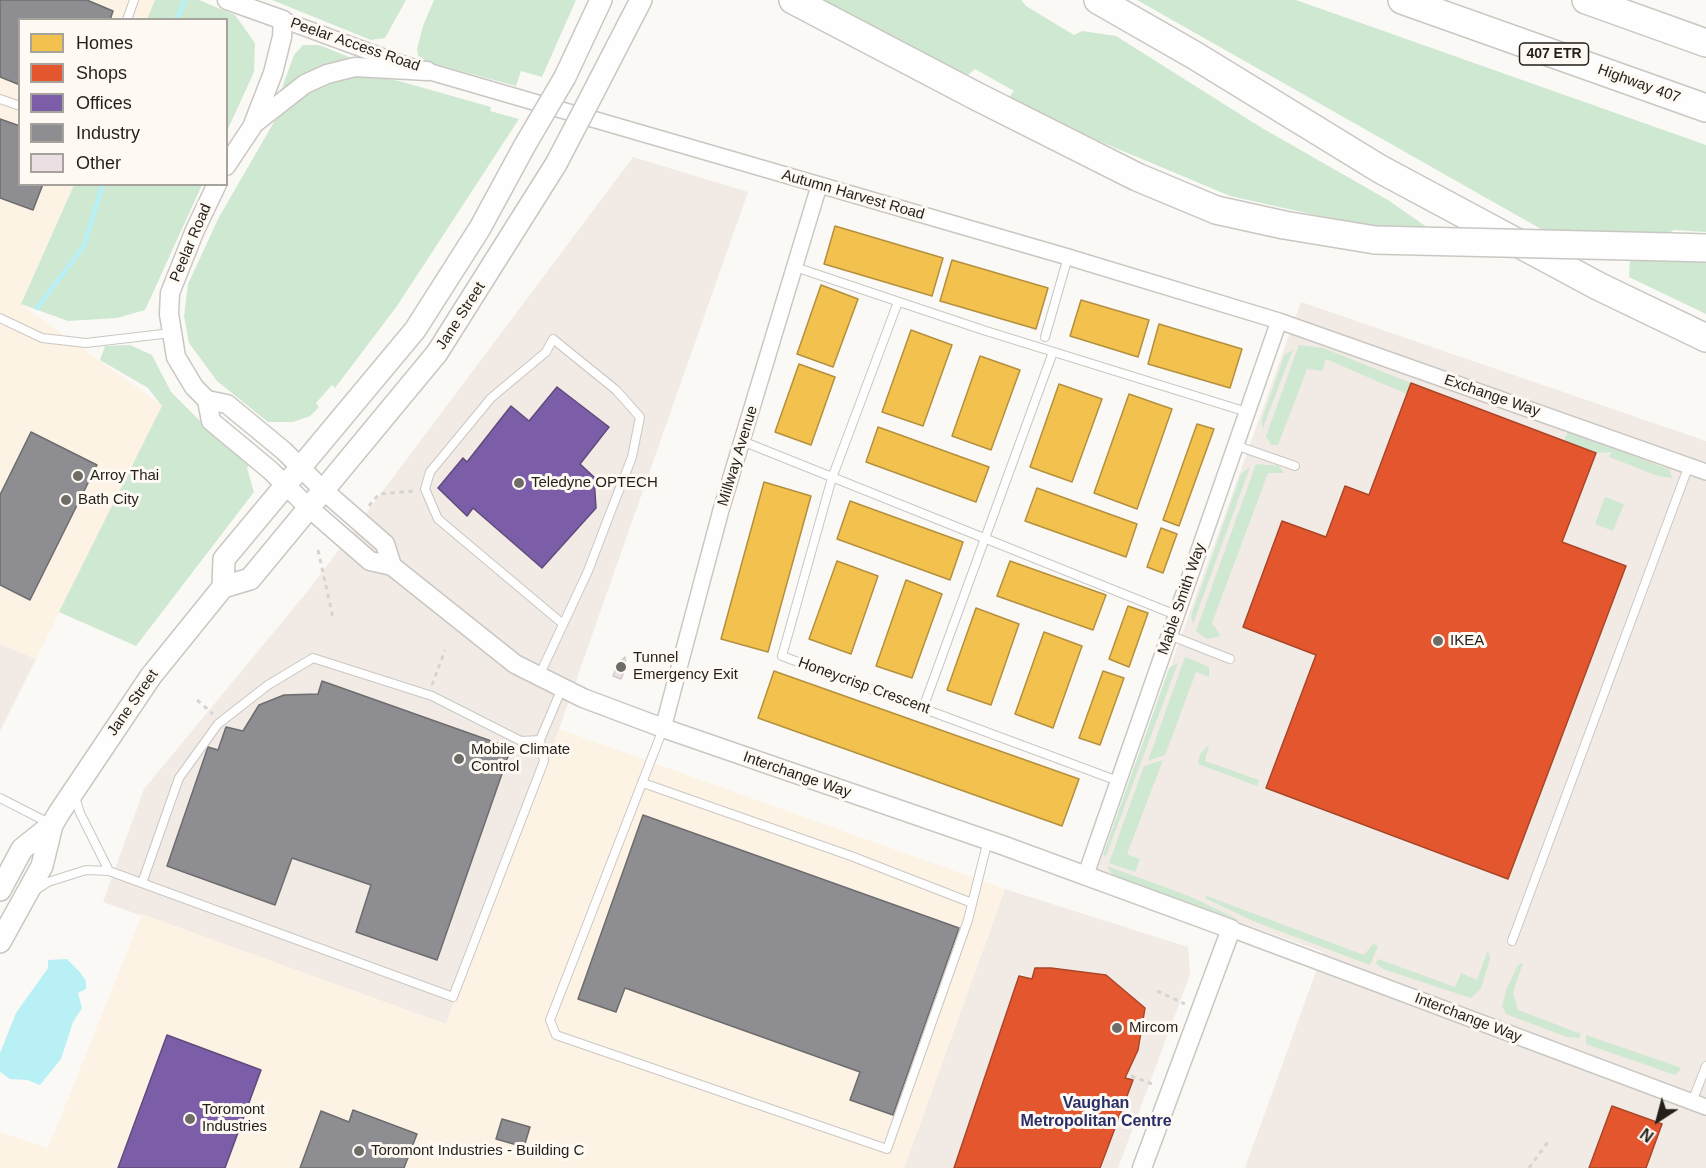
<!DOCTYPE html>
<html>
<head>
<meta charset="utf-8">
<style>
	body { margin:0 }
	#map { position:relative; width:1706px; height:1168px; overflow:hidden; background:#fbf9f6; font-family:Helvetica,sans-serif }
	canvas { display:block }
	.legend { position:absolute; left:18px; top:18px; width:210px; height:168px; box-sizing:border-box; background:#fef9f3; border:2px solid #a6a29c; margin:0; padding:8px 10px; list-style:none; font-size:18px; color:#231f19 }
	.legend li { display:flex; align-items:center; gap:12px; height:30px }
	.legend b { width:30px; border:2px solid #a6a29c }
	.north { position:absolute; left:1628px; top:1090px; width:60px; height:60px; -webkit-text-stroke:4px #fef9f3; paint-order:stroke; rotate:216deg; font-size:16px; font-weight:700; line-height:24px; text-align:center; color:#231f19 }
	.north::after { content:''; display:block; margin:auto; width:21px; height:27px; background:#231f19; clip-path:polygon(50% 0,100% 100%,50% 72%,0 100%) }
</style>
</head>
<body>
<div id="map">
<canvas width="1706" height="1168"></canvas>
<ul class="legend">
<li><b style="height:16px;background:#f2c14e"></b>Homes</li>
<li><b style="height:16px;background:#e4572e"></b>Shops</li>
<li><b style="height:16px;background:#7b5ea7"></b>Offices</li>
<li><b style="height:16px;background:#8d8d92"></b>Industry</li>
<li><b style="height:16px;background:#ecdfe3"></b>Other</li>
</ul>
<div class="north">N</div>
</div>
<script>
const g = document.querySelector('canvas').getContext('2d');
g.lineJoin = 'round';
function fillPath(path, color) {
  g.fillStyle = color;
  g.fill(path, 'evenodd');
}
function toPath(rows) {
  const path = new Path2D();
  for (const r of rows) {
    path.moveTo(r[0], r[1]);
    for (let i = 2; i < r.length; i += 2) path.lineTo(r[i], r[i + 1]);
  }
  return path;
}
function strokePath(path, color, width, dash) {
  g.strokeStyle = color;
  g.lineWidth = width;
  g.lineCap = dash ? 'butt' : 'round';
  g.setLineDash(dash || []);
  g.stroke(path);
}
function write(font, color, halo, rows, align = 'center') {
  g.font = font + ' Helvetica,sans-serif';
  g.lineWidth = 6;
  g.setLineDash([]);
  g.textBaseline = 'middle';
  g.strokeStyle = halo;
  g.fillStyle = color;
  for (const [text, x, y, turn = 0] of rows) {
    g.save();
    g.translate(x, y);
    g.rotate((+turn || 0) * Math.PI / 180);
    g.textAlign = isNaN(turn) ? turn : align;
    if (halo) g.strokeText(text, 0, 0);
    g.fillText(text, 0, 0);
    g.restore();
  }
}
const commercial = toPath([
	[633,157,748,192,559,729,446,1024,103,902,144,789,311,587],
	[1301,302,1706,441,1706,1168,1245,1168,1323,952,1097,871],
	[0,644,36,659,0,731],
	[1005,889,1188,947,1190,975,1118,1168,904,1168]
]);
const built = toPath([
	[0,0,155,0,147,19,20,20,20,184,74,185,21,304,163,406,36,659,0,644],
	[559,729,1005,889,904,1168,0,1168,0,1132,48,1148,142,914,446,1024]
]);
const green = toPath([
	[155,0,199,0,235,15,255,43,254,72,227,131,226,20,147,19],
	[272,0,406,0,385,38,371,40],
	[434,0,576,0,542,77,521,71,516,86,419,60,417,49,423,26],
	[824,0,1021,0,1026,6,1074,35,1082,31,1116,36,1262,128,1388,200,1431,230,1369,227,1230,196,1049,120,1008,98,1014,91,975,69,966,77],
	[1137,0,1296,0,1706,145,1706,232,1674,230,1664,236,1548,233],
	[303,45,319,45,354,59,282,88,294,55],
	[368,75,399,81,491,107,490,111,519,119,397,306,335,388,332,385,316,403,319,407,310,416,293,422,268,422,217,381,189,343,184,316,188,284,219,217,274,122,306,90,340,77],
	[74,185,202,185,145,310,117,318,68,321,21,304],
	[1630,258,1706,262,1706,314,1629,277],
	[130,345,152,355,171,392,198,419,251,463,247,468,254,492,136,646,59,612,162,406,148,388,100,360,105,346],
	[1299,345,1323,348,1411,383,1407,394,1326,359,1322,371,1307,369,1278,445,1271,445,1266,436],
	[1293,349,1262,430,1262,419,1284,356],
	[1568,431,1670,470,1672,478,1658,476,1609,457,1611,452,1596,453,1564,441],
	[1256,464,1279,466,1284,473,1268,473,1212,623,1221,636,1207,639,1196,631],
	[1250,467,1193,624,1191,616,1241,474],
	[1605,497,1624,504,1613,531,1595,524],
	[1185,657,1209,667,1209,677,1196,672,1165,755,1148,761],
	[1178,663,1106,856,1103,855,1169,668],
	[1209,745,1205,761,1259,780,1257,786,1198,764,1200,754],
	[1163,760,1127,854,1140,859,1135,872,1109,863,1144,766],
	[1107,866,1189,896,1243,922,1128,881,1112,874],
	[1207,896,1364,955,1373,944,1378,946,1370,965,1253,921,1205,898],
	[1488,950,1490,959,1481,988,1471,998,1383,969,1376,963,1378,959,1455,987,1461,973,1477,980],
	[1523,963,1513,992,1518,1010,1581,1034,1579,1038,1567,1037,1506,1014,1502,1006,1507,988,1518,965],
	[1586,1035,1679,1067,1681,1069,1675,1075,1586,1044]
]);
const water = toPath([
	[67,959,79,971,86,981,86,989,78,993,82,1008,73,1022,61,1059,40,1085,27,1080,10,1079,0,1072,0,1053,16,1013,48,968,48,960]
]);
const homes = toPath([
	[835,226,943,258,932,296,824,264,835,226],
	[952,260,1048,288,1036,329,940,301,952,260],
	[821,285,858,299,833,367,797,354,821,285],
	[1081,300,1149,320,1138,357,1070,336,1081,300],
	[1159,324,1242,349,1230,388,1148,364,1159,324],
	[911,330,952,345,923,426,882,412,911,330],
	[980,356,1020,370,991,450,952,436,980,356],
	[799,364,835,377,811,445,775,432,799,364],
	[1059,384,1102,399,1072,482,1030,467,1059,384],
	[1129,394,1172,409,1137,509,1094,493,1129,394],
	[1197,424,1214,429,1179,526,1163,520,1197,424],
	[878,427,989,467,976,502,866,462,878,427],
	[764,482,811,496,768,652,721,639,764,482],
	[1037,488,1137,524,1126,557,1025,521,1037,488],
	[850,501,963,542,950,580,837,539,850,501],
	[1161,528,1177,534,1163,573,1147,567,1161,528],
	[837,561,878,576,851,654,809,639,837,561],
	[1010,561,1106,595,1093,630,997,596,1010,561],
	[906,580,942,594,912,678,876,666,906,580],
	[1128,606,1148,613,1129,667,1109,659,1128,606],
	[976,608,1019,624,991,705,947,690,976,608],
	[1044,632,1082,646,1053,728,1015,714,1044,632],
	[774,671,1079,779,1062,826,758,718,774,671],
	[1103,671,1124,678,1100,745,1079,738,1103,671]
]);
const shops = toPath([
	[1411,383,1596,453,1562,542,1626,566,1508,879,1266,788,1316,655,1243,627,1282,521,1326,537,1345,486,1369,495,1411,383],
	[1035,968,1051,968,1106,975,1145,1008,1138,1050,1125,1078,1133,1080,1100,1168,954,1168,1019,976,1032,979,1035,968],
	[1612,1106,1662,1124,1646,1168,1589,1168,1612,1106]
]);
const offices = toPath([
	[557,387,609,427,580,464,594,477,596,508,542,568,473,508,467,516,438,488,463,458,467,462,511,406,529,421,557,387],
	[167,1035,261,1070,225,1168,118,1168,167,1035]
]);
const industry = toPath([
	[0,0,87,0,113,11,110,20,20,20,20,85,0,77,0,0],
	[0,119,20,126,20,184,43,184,33,210,0,198,0,119],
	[31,432,97,465,30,600,0,585,0,495,31,432],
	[322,681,511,748,437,960,356,932,371,885,292,858,275,905,167,866,208,747,218,750,226,727,243,731,259,705,284,695,318,694,322,681],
	[643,815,959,928,893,1115,850,1100,860,1072,625,988,616,1012,578,999,643,815],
	[353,1110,417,1134,404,1168,300,1168,321,1111,349,1122,353,1110],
	[502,1119,530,1127,524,1147,496,1139,502,1119]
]);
const stream = toPath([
	[176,20,185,0],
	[37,308,84,246,103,184]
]);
const building = toPath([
	[625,657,626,667,621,679,613,676,618,664,625,657]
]);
const path = toPath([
	[369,506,379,494,415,491],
	[318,550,333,618],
	[432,685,445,650],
	[197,700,213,714],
	[1157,991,1185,1004],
	[1131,1076,1155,1085],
	[1529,1168,1550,1139]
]);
const service = toPath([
	[127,20,134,0],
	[0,99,20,106],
	[795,267,983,330,1247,412],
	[898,302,832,478,782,656,1118,781],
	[0,318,42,338,86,343,171,333],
	[1045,337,1068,257],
	[742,441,1176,615],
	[1235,445,1295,466],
	[1169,635,1230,659],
	[539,676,588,571,609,516,632,457,640,417,616,390,553,339,546,352,491,398,430,472,425,489,438,519,563,624],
	[923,708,1053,352],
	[663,729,550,1020,556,1035,887,1149,968,920,988,840],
	[643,783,851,856,972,903],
	[75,797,80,813,109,871],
	[0,798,51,824],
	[142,883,179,778,218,724,268,685,313,658,432,696,521,741,540,740],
	[36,890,48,882,86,870,109,871,453,997,544,761,540,740,562,688],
	[1512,941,1689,465],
	[1692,1102,1706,1066]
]);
const minor = toPath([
	[283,20,403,64,1068,257,1279,321,1706,472],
	[663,728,721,510,819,186],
	[1085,877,1279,321],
	[1231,929,1706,1107]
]);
const tertiary = toPath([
	[255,123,305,84,327,74,355,67,427,71],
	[226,166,252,127,273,73,282,37,283,20,227,0],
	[217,184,195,230,170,293,169,314,176,357,194,387,207,400,227,404,284,451,322,489,385,544,392,566],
	[207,400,211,421,270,470,308,507,370,561,392,566,515,664,583,698,663,728,1002,845,1231,929,1142,1168]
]);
const secondary = toPath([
	[565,77,601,0],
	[593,93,641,0],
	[223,587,224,559,415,330,480,228,525,145],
	[0,890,22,849,52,825],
	[0,942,42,866,52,825,59,813,151,676,223,587,250,579,437,353,556,164]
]);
const motorway = toPath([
	[793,0,976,96,1137,177,1216,210,1284,225,1375,240],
	[1098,0,1194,55,1380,169,1598,286,1706,338],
	[1402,0,1706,108],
	[1586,0,1706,43],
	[1670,247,1706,248]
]);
const secondaryBridge = toPath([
	[525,145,565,77],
	[556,164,593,93]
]);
const motorwayBridge = toPath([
	[1375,240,1670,247]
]);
const markers = [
	[78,476,6,"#6f6b66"],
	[519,483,6,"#6f6b66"],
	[66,500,6,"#6f6b66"],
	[1438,641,6,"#6f6b66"],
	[621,667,6,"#6f6b66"],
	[459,759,6,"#6f6b66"],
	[1117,1028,6,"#6f6b66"],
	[190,1119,6,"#6f6b66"],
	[359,1151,6,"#6f6b66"]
];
const shields = [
	[1554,54,69]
];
const shieldNames = [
	["407 ETR",1554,54]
];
const streetNames = [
	["Peelar Access Road",355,45,19],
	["Highway 407",1639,84,20],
	["Autumn Harvest Road",853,195,16],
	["Peelar Road",191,243,-67],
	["Jane Street",461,316,-57],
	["Exchange Way",1492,396,19],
	["Millway Avenue",738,456,-73],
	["Mable Smith Way",1182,599,-71],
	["Honeycrisp Crescent",864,686,20],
	["Jane Street",133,703,-55],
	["Interchange Way",797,775,19],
	["Interchange Way",1468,1018,21]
];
const poiNames = [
	["Arroy Thai",90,476],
	["Teledyne OPTECH",531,483],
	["Bath City",78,500],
	["IKEA",1450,641],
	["Tunnel",633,658],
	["Emergency Exit",633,675],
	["Mobile Climate",471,750],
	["Control",471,767],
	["Mircom",1129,1028],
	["Toromont",202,1110],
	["Industries",202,1127],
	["Toromont Industries - Building C",371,1151]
];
const neighbourhoodNames = [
	["Vaughan",1096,1104],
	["Metropolitan Centre",1096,1122]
];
fillPath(commercial, '#f2eae5');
fillPath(built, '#fdf3e5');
fillPath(green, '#cee8d2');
fillPath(water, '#b8f0f6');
fillPath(homes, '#f2c14e');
strokePath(homes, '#b4903e', 1.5);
fillPath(shops, '#e4572e');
strokePath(shops, '#aa4628', 1.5);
fillPath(offices, '#7b5ea7');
strokePath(offices, '#614b7c', 1.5);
fillPath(industry, '#8d8d92');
strokePath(industry, '#6d6c6e', 1.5);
strokePath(stream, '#b8f0f6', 4.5);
fillPath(building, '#ecdfe3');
strokePath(building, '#d0cbcc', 1.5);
strokePath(service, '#cac7c2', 10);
strokePath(minor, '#cac7c2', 18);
strokePath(tertiary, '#cac7c2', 21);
strokePath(secondary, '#cac7c2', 24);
strokePath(motorway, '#cac7c2', 30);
strokePath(path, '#d5d4d2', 3, [4.5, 4.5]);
strokePath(service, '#fefefe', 8);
strokePath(minor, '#fefefe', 15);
strokePath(tertiary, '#fefefe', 18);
strokePath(secondary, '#fefefe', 21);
strokePath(motorway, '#fefefe', 27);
strokePath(secondaryBridge, '#cac7c2', 24, []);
strokePath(motorwayBridge, '#cac7c2', 30, []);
strokePath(secondaryBridge, '#fefefe', 21);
strokePath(motorwayBridge, '#fefefe', 27);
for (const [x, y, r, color] of markers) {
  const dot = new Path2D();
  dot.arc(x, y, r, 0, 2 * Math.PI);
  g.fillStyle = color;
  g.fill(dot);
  strokePath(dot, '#fef9f3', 2);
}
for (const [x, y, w] of shields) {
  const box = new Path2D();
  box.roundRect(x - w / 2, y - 11, w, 22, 4.5);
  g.fillStyle = '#fef9f3';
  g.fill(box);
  strokePath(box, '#231f19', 1.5);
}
write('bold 14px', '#231f19', null, shieldNames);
write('15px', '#231f19', '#fef9f3', streetNames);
write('15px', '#231f19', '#fef9f3', poiNames, 'left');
write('bold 16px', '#282e67', '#fef9f3', neighbourhoodNames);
</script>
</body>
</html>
